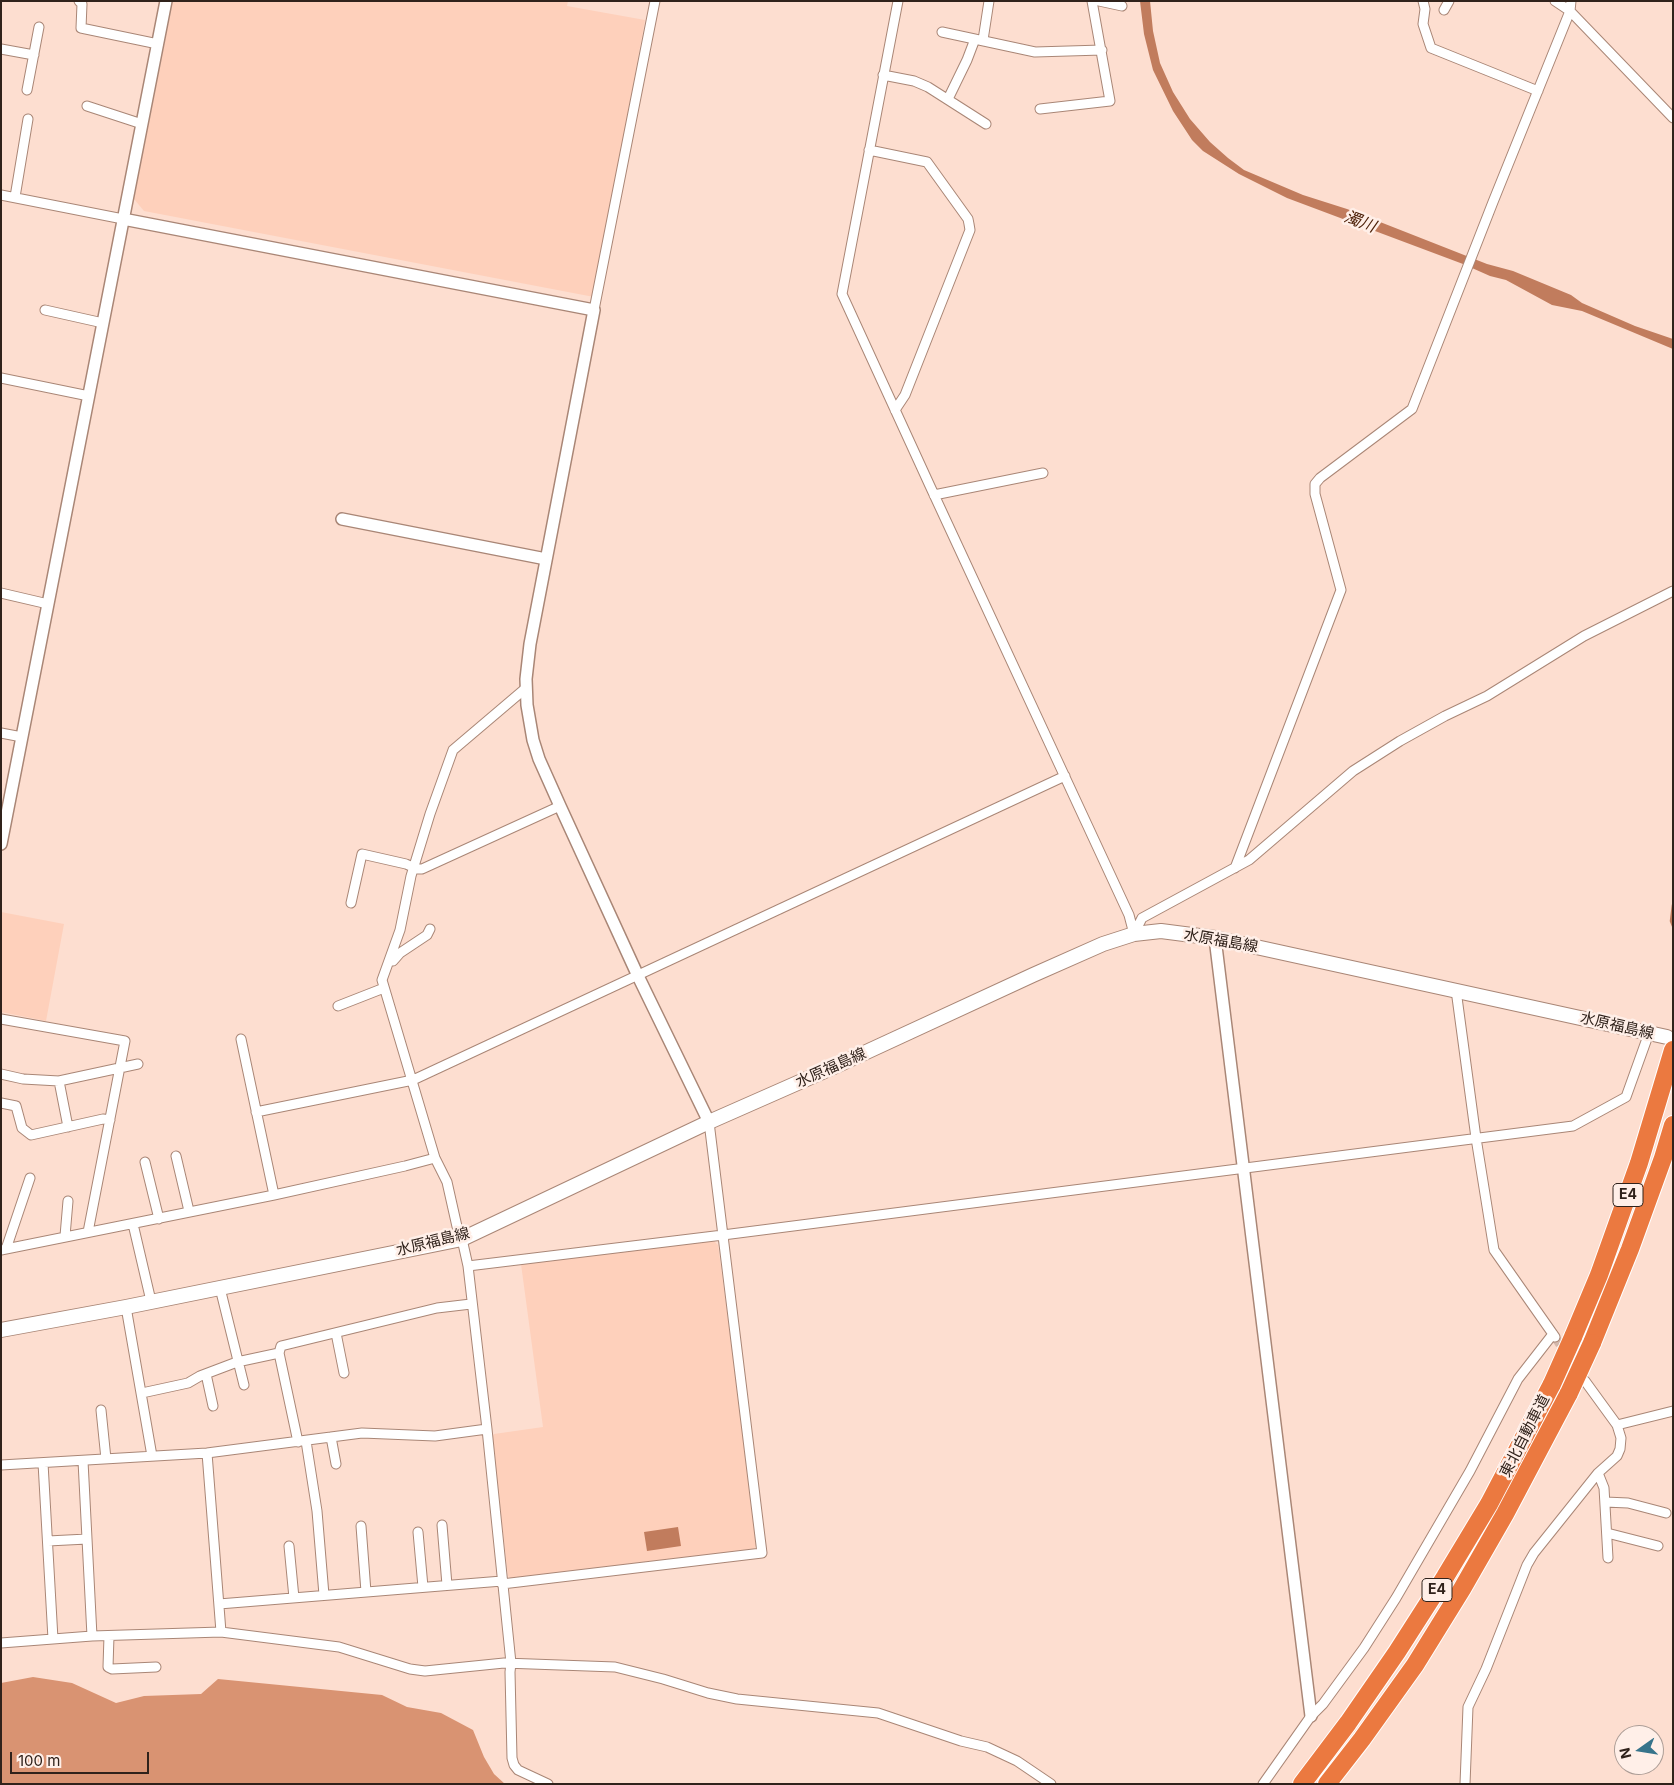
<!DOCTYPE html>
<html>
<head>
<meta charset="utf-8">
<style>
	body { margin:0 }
	#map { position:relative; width:1674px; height:1785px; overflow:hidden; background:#fdded0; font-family:Inter,sans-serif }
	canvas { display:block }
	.frame { position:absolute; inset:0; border:2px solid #30221b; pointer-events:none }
	.north { position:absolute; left:1614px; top:1725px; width:50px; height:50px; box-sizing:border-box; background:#ffefe8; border:1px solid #ac9d96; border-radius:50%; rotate:257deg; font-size:14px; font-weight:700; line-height:20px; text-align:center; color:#30221b }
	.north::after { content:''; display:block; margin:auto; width:18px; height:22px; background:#37748b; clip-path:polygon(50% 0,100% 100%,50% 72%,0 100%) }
	.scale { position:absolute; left:10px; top:1752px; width:139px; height:22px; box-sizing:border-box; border:2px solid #30221b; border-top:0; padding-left:6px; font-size:15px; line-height:18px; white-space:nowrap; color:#30221b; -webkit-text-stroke:4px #ffefe8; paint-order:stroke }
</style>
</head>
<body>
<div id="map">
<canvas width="1674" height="1785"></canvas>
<div class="frame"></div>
<div class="north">N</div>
<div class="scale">100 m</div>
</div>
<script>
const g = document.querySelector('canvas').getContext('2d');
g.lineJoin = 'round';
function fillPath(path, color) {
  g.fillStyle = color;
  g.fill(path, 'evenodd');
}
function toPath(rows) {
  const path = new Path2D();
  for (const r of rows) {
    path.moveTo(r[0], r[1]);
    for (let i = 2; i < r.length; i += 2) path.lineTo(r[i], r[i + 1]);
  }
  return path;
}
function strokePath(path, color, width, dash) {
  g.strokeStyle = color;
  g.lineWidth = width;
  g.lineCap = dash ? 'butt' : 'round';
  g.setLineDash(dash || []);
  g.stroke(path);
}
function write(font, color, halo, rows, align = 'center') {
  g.font = font + ' Inter,"Noto Sans JP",sans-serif';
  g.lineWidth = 5;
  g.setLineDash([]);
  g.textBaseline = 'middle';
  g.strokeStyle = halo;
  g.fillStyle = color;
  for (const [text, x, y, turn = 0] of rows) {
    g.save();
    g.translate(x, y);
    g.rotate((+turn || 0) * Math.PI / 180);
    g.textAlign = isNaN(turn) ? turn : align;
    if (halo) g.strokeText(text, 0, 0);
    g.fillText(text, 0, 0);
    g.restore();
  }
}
const built = toPath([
	[173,1,568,1,567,6,645,20,594,297,144,211,134,199],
	[1,912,64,924,46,1021,1,1012],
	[713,1240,718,1245,758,1542,754,1549,513,1580,508,1576,492,1437,494,1434,543,1427,521,1264]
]);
const forest = toPath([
	[33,1677,72,1683,116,1703,144,1696,201,1694,218,1679,382,1695,407,1707,441,1713,473,1730,484,1757,494,1774,505,1784,1,1784,1,1683]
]);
const water = toPath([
	[1140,1,1150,1,1153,31,1160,63,1173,92,1190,119,1210,142,1228,158,1244,170,1303,195,1347,209,1487,264,1513,271,1571,295,1582,303,1635,326,1673,339,1673,349,1582,311,1552,305,1506,280,1490,276,1463,264,1287,198,1239,174,1203,151,1192,140,1173,111,1153,70,1144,34],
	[678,1527,681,1546,647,1551,644,1532]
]);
const stream = toPath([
	[1673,905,1671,921,1673,926]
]);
const minorTunnel = toPath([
	[1555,1337,1579,1373]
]);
const minor = toPath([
	[79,1,82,4,81,28,158,44],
	[898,1,842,294,930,486,1129,915,1134,934],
	[1099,1,1122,6],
	[1423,1,1425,9,1423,24,1431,48,1538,91],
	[1555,1,1570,11,1673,118],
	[1444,10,1449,1],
	[942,32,1035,52,1102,50],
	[983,40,989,1],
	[1,49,34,55],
	[883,75,914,81,928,87,986,124],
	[27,90,39,27],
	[948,99,967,60,975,39],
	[87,106,142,124],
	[1040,109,1110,101,1092,1],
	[869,150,927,162,968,219,969,224,970,230,942,301,905,395,895,410],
	[1,195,123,219],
	[15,197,28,119],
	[45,310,103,323],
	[594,310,655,1],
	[1,378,89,396],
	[934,495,1043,473],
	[1,593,48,604],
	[526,688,453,750,430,814,411,876,400,930,382,980,435,1158,447,1182,458,1231,462,1239,468,1266,487,1429,511,1663,510,1672,512,1758,514,1765,518,1770,548,1784],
	[1,733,22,737],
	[1235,868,1341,590,1315,494,1315,484,1320,478,1412,409,1493,202,1570,11,1571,1],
	[351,903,362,854,406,864,417,869,422,869,560,806],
	[1134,934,1142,918,1249,860,1353,771,1400,741,1445,716,1487,696,1584,636,1673,591],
	[390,961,393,961,400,953,427,935,430,929],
	[1456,990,1476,1138,1494,1250,1555,1337],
	[338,1006,384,988],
	[1,1019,125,1041,88,1232],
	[241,1039,274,1195],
	[1,1074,23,1079,59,1081,138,1064],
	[59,1081,68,1127],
	[1,1103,16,1106,22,1128,31,1135,103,1119,110,1120],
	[256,1112,413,1080,1065,776],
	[176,1156,189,1211],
	[145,1162,159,1219],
	[133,1224,151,1301],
	[65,1236,68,1201],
	[6,1249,30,1178],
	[1,1250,274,1195,405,1166,435,1158],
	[468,1266,723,1235,1573,1126,1626,1097,1649,1033],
	[220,1288,244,1385],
	[126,1307,152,1456],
	[336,1333,344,1373],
	[206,1374,213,1406],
	[1585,1381,1617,1425,1673,1411],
	[142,1393,188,1383,200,1376,237,1362,279,1353],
	[101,1410,106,1459],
	[331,1437,336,1464],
	[306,1441,317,1511,324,1595],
	[298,1442,279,1353,281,1346,437,1308,471,1304],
	[207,1453,221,1632],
	[83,1461,92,1636],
	[43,1463,53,1639],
	[1,1465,207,1453,362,1433,435,1436,487,1429],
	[1598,1473,1604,1488,1608,1558],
	[1605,1502,1628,1503,1666,1513],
	[442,1525,447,1585],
	[361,1526,366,1592],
	[418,1532,423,1587],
	[1607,1533,1658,1546],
	[48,1541,87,1539],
	[289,1546,294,1598],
	[502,1584,762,1553,709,1122],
	[219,1604,502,1581],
	[109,1636,108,1667,112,1669,156,1667],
	[1,1643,92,1636,221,1632,339,1647,410,1669,425,1671,504,1663,615,1667,663,1679,708,1693,737,1699,878,1713,961,1741,987,1747,1017,1761,1051,1784],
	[1263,1784,1311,1716,1323,1704,1364,1648,1396,1598,1470,1471,1518,1379,1553,1334],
	[1465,1784,1468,1707,1486,1669,1527,1565,1534,1553,1598,1473,1617,1456,1620,1449,1621,1438,1617,1425]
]);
const tertiary = toPath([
	[123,219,594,310,530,644,526,679,527,705,533,740,539,759,560,806,638,976,709,1122],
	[342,519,546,559],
	[1,844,166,1],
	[1215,938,1311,1716]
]);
const secondary = toPath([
	[1,1330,126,1307,462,1239,709,1122,836,1066,1033,975,1103,944,1134,934,1161,931,1215,938,1667,1037]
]);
const motorway = toPath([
	[1573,1337,1599,1275,1639,1163,1673,1050],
	[1592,1343,1630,1249,1663,1158,1673,1125],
	[1302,1784,1348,1723,1397,1652,1445,1577,1489,1504,1552,1384],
	[1327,1784,1362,1739,1415,1665,1462,1589,1505,1514,1569,1393]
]);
const motorwayBridge = toPath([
	[1552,1384,1573,1337],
	[1569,1393,1592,1343]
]);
const shields = [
	[1628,1195,30],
	[1437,1590,30]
];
const shieldNames = [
	["E4",1628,1195],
	["E4",1437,1590]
];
const streetNames = [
	["水原福島線",1221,941,10],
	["水原福島線",1617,1026,13],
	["水原福島線",831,1068,-24],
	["水原福島線",433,1242,-14],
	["東北自動車道",1525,1436,-63]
];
const waterNames = [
	["濁川",1360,222,21]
];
fillPath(built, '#fed0bb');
fillPath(forest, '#d99372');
fillPath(water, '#c17c5d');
strokePath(stream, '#c17c5d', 2.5);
strokePath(minorTunnel, '#d4b8ac', 9, [9, 4.5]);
strokePath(minor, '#a98676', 11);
strokePath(tertiary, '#a98676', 14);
strokePath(secondary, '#a98676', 16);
strokePath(motorway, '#fff', 20);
strokePath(minor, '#fff', 9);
strokePath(tertiary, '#fff', 11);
strokePath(secondary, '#fff', 14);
strokePath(motorway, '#eb7940', 18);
strokePath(motorwayBridge, '#fff', 20, []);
strokePath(motorwayBridge, '#eb7940', 18);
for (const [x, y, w] of shields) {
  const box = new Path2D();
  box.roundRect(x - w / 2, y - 11.5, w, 23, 4);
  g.fillStyle = '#ffefe8';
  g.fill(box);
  strokePath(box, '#30221b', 1);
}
write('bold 14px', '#30221b', null, shieldNames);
write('15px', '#30221b', '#ffefe8', streetNames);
write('italic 16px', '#4e2109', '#ffefe8', waterNames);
</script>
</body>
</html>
